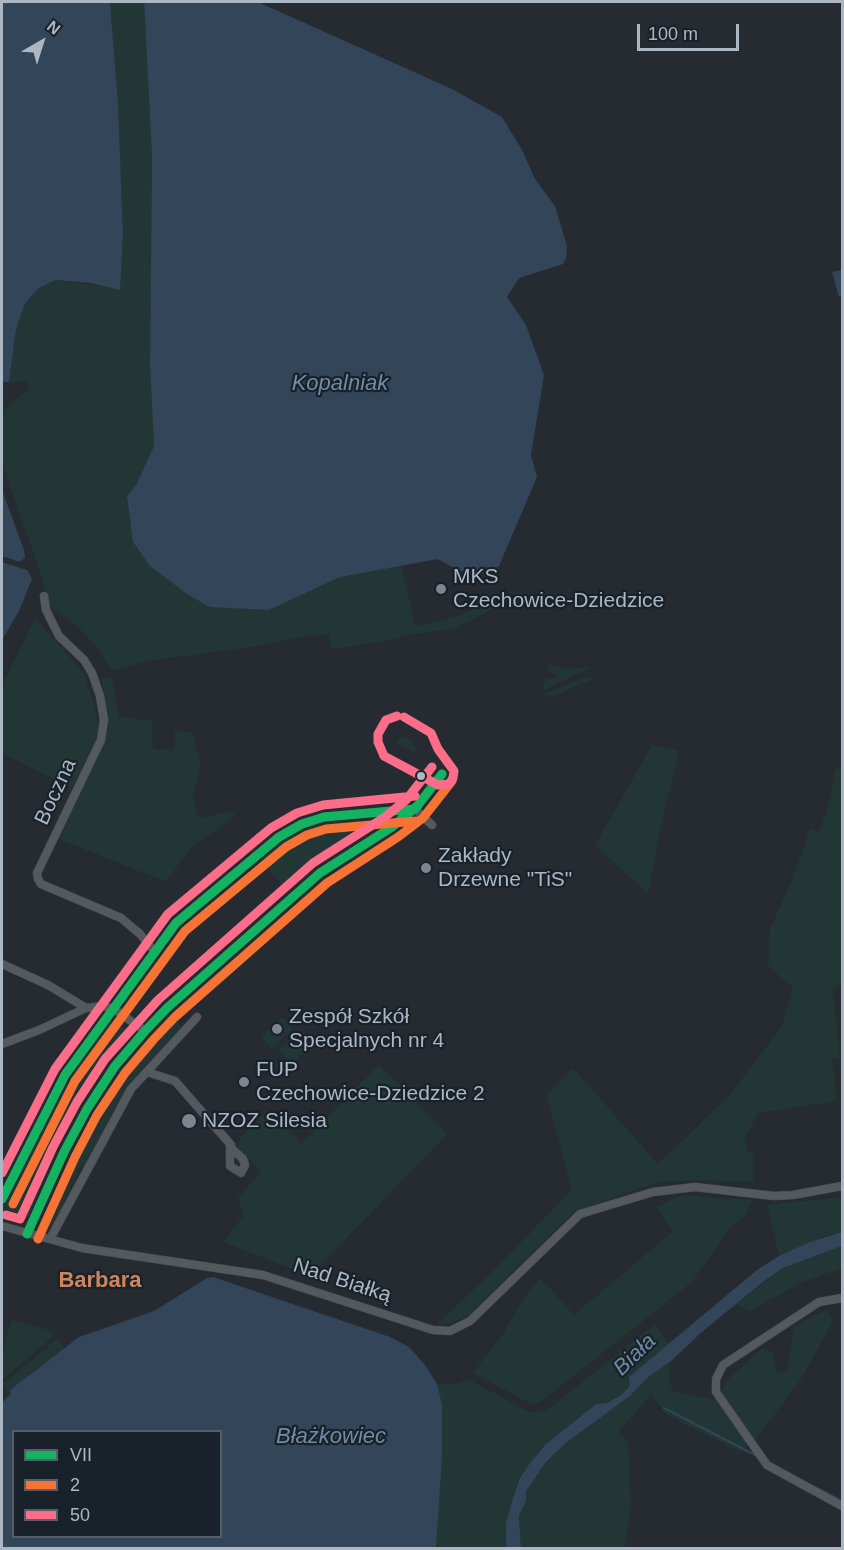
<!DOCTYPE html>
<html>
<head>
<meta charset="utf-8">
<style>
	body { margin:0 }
	#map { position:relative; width:844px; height:1550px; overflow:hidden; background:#252b30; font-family:Arial,sans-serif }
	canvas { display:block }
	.frame { position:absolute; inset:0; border:3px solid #adb7c3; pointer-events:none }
	.legend { position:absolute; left:12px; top:1430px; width:210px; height:108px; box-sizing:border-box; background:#19222a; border:2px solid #545e67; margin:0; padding:8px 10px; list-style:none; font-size:18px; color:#adb7c3 }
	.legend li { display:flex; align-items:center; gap:12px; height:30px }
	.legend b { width:30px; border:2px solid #545e67 }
	.north { position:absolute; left:12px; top:12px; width:60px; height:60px; -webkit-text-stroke:4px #19222a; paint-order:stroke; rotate:39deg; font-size:16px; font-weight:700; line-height:24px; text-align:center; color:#adb7c3 }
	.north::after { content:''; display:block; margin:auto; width:21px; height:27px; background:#adb7c3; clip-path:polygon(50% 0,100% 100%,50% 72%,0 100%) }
	.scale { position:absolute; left:637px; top:24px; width:102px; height:27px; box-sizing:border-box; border:3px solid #adb7c3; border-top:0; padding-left:8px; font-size:18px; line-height:21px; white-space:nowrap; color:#adb7c3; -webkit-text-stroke:4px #19222a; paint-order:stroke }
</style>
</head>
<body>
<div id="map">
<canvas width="844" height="1550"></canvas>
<div class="frame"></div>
<ul class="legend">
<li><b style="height:8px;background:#13b361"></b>VII</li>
<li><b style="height:8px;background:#f57335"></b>2</li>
<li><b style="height:8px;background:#fb6d88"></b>50</li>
</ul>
<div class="north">N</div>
<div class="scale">100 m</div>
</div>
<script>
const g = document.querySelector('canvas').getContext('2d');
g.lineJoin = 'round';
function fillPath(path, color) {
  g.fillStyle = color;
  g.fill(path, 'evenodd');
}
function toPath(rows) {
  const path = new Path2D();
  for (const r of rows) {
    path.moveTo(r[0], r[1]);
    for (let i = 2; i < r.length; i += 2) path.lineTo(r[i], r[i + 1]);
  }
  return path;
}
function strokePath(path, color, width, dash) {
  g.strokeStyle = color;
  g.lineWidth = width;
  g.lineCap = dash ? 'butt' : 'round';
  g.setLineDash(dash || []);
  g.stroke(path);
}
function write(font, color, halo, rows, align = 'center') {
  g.font = font + ' Arial,sans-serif';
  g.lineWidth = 4.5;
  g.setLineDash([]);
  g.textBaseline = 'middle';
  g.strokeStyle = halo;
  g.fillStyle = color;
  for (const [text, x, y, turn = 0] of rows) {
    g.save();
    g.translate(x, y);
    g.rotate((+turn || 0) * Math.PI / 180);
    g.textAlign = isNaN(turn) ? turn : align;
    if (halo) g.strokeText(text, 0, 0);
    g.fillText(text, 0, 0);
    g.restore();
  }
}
const green = toPath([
	[110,2,144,2,152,155,150,364,154,446,136,485,127,496,269,610,340,577,401,564,415,626,456,617,492,600,501,603,479,616,456,628,409,635,387,641,331,649,329,634,313,635,251,647,147,661,112,671,99,649,75,624,50,606,43,581,2,463,2,411,30,388,27,381,9,382,16,329,25,303,39,288,56,280,120,289,123,233,118,103],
	[35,618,83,672,96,710,99,733,72,788,2,753,2,685],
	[550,664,567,669,591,667,542,691,545,678,555,679,556,674,547,671],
	[590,676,593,679,550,698,543,694],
	[102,678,112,678,119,716,152,721,153,749,174,749,175,731,192,732,201,766,193,797,198,818,231,812,236,816,191,847,166,882,59,839,108,729],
	[403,736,411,739,417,753,397,744,398,739],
	[652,745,678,750,677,762,662,821,648,894,595,845],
	[842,768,842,984,833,989,840,1058,832,1058,837,1101,759,1113,745,1136,748,1151,753,1154,754,1182,698,1180,659,1182,575,1211,467,1316,450,1323,436,1326,495,1269,572,1190,546,1095,573,1068,658,1164,729,1096,782,1026,793,988,768,966,770,929,793,878,810,828,819,832,829,802,835,770],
	[345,820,354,841,315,866,287,890,260,860,281,842,302,830,322,823],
	[283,1017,293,1029,272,1049,261,1037],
	[173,1019,182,1027,143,1068,113,1110,85,1167,81,1166,60,1210,63,1212,54,1224,47,1228,87,1138,104,1106,144,1050],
	[111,1020,132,1033,96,1079,65,1131,28,1217,22,1221,3,1215,3,1205,54,1108,76,1070],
	[299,1031,312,1045,291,1064,278,1050],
	[379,1065,447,1134,310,1276,223,1242,244,1215,238,1198,261,1172,237,1146,241,1137,268,1110,301,1144],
	[682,1195,752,1200,744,1217,729,1229,692,1282,541,1402,531,1404,473,1373,503,1334,523,1299,540,1278,574,1315,673,1231,656,1207],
	[842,1197,842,1232,828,1235,779,1256,767,1205],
	[842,1246,842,1268,800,1283,750,1311,736,1304,783,1268],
	[827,1310,833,1321,803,1376,757,1438,740,1452,667,1415,651,1395,618,1432,628,1442,631,1506,625,1548,521,1548,519,1516,526,1501,526,1491,546,1462,567,1442,630,1396,648,1377,670,1362,669,1380,673,1392,718,1400,728,1379,761,1349,772,1351,776,1373,787,1370,794,1325],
	[12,1320,49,1330,54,1336,2,1380,2,1351],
	[655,1324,669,1344,630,1377,630,1386,621,1395,607,1403,596,1404,580,1416,546,1444,530,1463,520,1478,513,1498,506,1523,506,1548,436,1548,442,1404,437,1384,455,1384,468,1379,529,1412,546,1411],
	[57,1339,65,1348,30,1374,10,1395,2,1384]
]);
const water = toPath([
	[2,2,110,2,118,103,123,233,120,290,90,283,56,280,39,288,25,303,16,329,9,382,2,382],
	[144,2,258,2,452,89,502,117,522,150,535,179,555,206,567,246,566,258,563,264,519,278,507,297,526,325,544,375,531,455,537,477,499,566,478,576,457,570,438,559,340,577,269,610,210,607,187,594,150,566,133,542,127,496,136,485,154,446,150,364,152,155],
	[842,270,842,295,839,297,832,272],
	[2,490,24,550,25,558,19,562,2,556],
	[2,562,27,570,32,579,19,611,2,640],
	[842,1232,842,1246,783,1268,763,1282,703,1331,670,1362,648,1377,630,1396,567,1442,546,1462,526,1491,526,1501,519,1516,521,1548,506,1548,506,1523,513,1498,520,1478,530,1463,546,1444,596,1404,607,1403,621,1395,630,1386,629,1377,757,1270,779,1256,810,1242],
	[213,1277,390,1337,409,1347,425,1365,437,1384,442,1404,442,1456,436,1548,2,1548,2,1403,11,1393,10,1390,79,1337,154,1311,207,1278],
	[14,1432,220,1432,220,1536,14,1536]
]);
const stream = toPath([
	[664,1408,755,1455],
	[809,1484,842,1501]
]);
const minor = toPath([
	[44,596,46,610,59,636,84,660,92,673,100,696,104,720,101,740,37,873,38,879,41,884,121,918,140,934,154,951],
	[415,809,432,825],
	[2,964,48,985,86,1008],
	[2,1044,39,1030,86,1008,103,1006,114,1009,145,1031],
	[147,1072,175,1081,231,1145,230,1147,243,1159,245,1165,241,1173,230,1166,230,1147],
	[2,1199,65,1075,176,923,279,837,302,824,324,817,413,809],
	[2,1226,82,1248,263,1275,433,1330,450,1331,470,1321,580,1214,653,1192,695,1187,774,1196,793,1195,842,1186],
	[27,1234,64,1152,87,1109,115,1066,145,1031,167,1008,320,873,392,827,415,809,442,774],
	[50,1239,131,1089,197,1017],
	[842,1298,819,1302,723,1365,716,1379,716,1392,767,1465,842,1506]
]);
const bus1 = toPath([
	[2,1199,65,1075,176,923,279,837,302,824,324,817,415,809,442,774],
	[27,1234,64,1152,87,1109,115,1066,145,1031,167,1008,320,873,392,827,417,806]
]);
const bus2 = toPath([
	[13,1204,75,1081,185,931,286,847,307,835,326,829,416,821],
	[38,1239,75,1157,97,1115,125,1073,154,1039,175,1017,327,883,398,837,423,818,452,781]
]);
const bus3 = toPath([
	[397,716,386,720,378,734,378,742,384,756,438,785,449,784,453,778,454,771,438,749,431,733,404,717],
	[2,1173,55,1069,168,914,271,828,297,813,323,805,415,796],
	[6,1215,20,1219,53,1147,77,1102,105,1059,158,1000,313,863,385,817,406,800,432,767]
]);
const markers = [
	[441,589,6,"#7d8690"],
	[421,776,5,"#adb7c3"],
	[426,868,6,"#7d8690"],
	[277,1029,6,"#7d8690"],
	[244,1082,6,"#7d8690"],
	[189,1121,8,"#7d8690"]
];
const poiNames = [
	["MKS",453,577],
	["Czechowice-Dziedzice",453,601],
	["Zakłady",438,856],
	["Drzewne \"TiS\"",438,880],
	["Zespół Szkół",289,1017],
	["Specjalnych nr 4",289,1041],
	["FUP",256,1070],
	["Czechowice-Dziedzice 2",256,1094],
	["NZOZ Silesia",202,1121]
];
const streetNames = [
	["Boczna",56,792,-65],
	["Nad Białką",342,1281,18]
];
const waterNames = [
	["Kopalniak",340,384],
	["Biała",635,1355,-44],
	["Błażkowiec",331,1437]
];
const neighbourhoodNames = [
	["Barbara",100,1281]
];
fillPath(green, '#233636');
fillPath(water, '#334558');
strokePath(stream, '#334558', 2);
strokePath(minor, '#42474b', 9);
strokePath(minor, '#54595f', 8);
strokePath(bus1, '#13b361', 9);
strokePath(bus2, '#f57335', 9);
strokePath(bus3, '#fb6d88', 9);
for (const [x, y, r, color] of markers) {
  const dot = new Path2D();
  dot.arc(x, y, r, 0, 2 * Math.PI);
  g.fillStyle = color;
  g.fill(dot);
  strokePath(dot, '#19222a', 2);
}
write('21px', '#adb7c3', '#19222a', poiNames, 'left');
write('21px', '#adb7c3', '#19222a', streetNames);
write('italic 22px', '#6f8ba6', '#19222a', waterNames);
write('bold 22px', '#cf855c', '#19222a', neighbourhoodNames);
</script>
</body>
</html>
